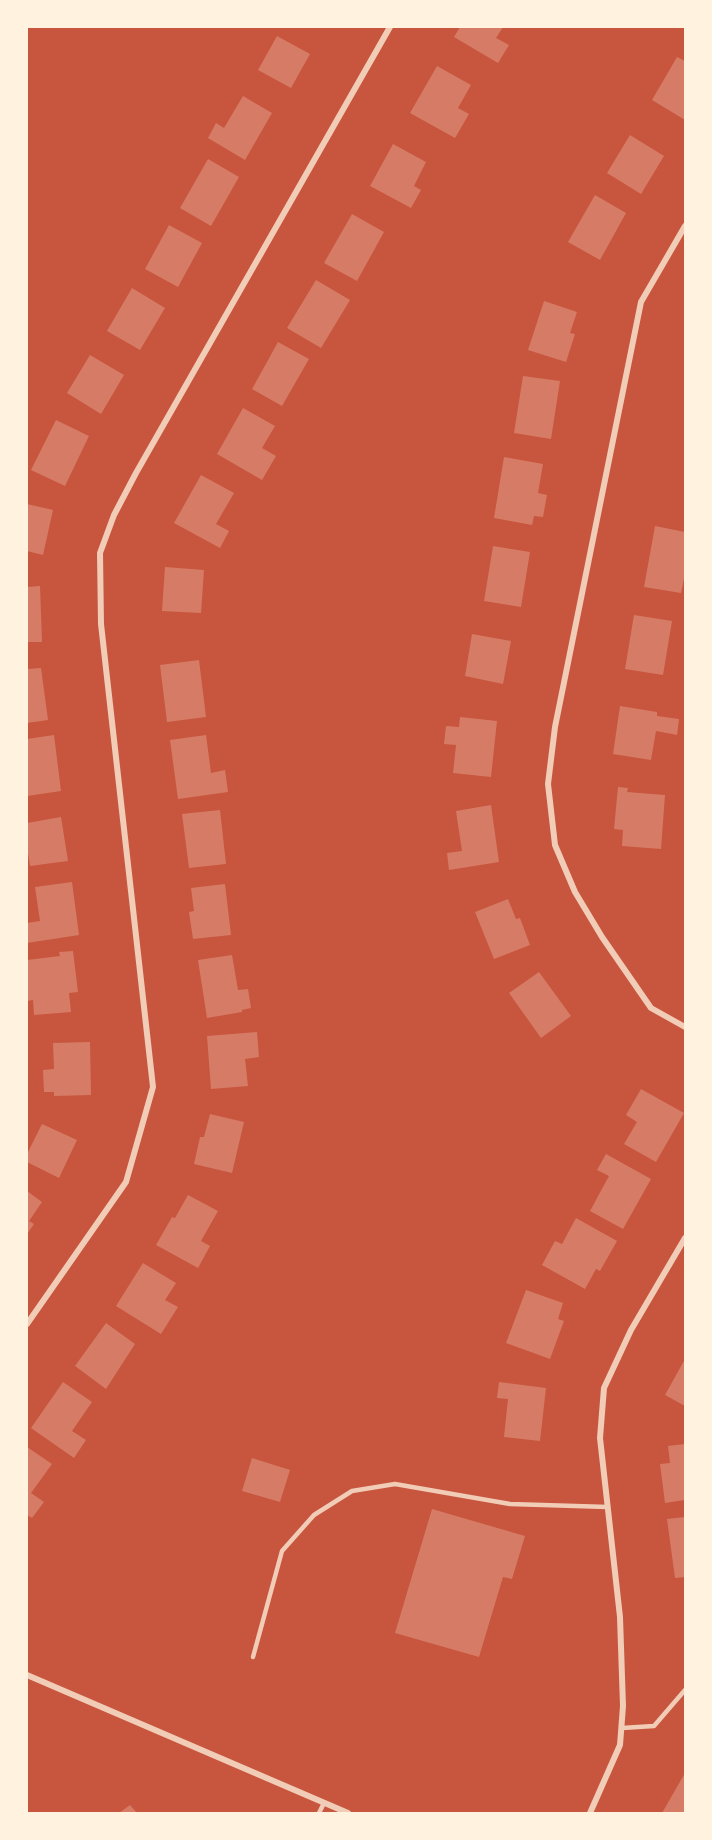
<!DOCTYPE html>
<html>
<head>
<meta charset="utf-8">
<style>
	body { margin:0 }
	#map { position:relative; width:712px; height:1840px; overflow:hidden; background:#c8553d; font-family:Ubuntu,sans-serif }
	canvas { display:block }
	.frame { position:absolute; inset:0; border:28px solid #fff3e0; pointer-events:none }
</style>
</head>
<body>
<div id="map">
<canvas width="712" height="1840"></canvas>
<div class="frame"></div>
</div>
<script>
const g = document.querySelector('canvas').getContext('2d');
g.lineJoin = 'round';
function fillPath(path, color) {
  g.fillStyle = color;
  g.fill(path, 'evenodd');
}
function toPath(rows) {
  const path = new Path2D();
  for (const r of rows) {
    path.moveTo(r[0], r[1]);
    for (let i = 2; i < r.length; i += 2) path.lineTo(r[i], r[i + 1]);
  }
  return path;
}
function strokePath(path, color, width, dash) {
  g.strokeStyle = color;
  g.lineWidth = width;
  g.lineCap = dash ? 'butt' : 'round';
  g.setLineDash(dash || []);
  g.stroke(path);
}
const building = toPath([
	[460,27,503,27,496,38,509,45,498,63,454,37],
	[277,36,310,54,291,88,258,70],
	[677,57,685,61,685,120,652,100],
	[437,66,471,85,458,108,469,114,455,138,410,113],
	[243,96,272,113,245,160,208,138,216,123,224,128],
	[630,135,664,156,641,194,607,173],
	[393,144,426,162,414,186,421,190,411,208,370,186],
	[208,159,239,177,211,226,180,208],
	[595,195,626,213,600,260,568,242],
	[352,214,384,232,357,281,324,263],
	[169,225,202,243,178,287,145,269],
	[316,280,350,300,321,348,287,328],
	[132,288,165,308,140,350,107,331],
	[544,301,577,312,570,333,575,334,566,362,528,350],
	[278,342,309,359,282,406,252,389],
	[90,355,124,375,101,414,67,393],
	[523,376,560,381,551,439,514,433],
	[243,408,275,426,262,448,276,456,262,480,217,454],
	[56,420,89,436,65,486,31,470],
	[504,457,543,464,538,493,547,495,543,517,534,516,532,525,494,518],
	[201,475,234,493,216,524,229,531,220,548,174,523],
	[27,504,53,510,43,555,27,551],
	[655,526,685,532,685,574,681,593,644,587],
	[493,546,530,552,521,607,484,601],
	[165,567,204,570,201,613,162,611],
	[40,586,42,642,27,642,27,587],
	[634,615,672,621,663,675,625,669],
	[472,634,511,641,503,684,465,676],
	[199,660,206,717,167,722,160,665],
	[41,668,48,720,27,723,27,669],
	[620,706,657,712,657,716,679,719,677,735,656,731,651,760,613,754],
	[460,717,497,721,491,777,453,773,456,745,444,744,446,726,459,727],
	[54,735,61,791,27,796,27,739],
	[206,735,211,773,225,770,228,792,178,799,170,740],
	[618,787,628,788,627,792,665,795,661,849,622,846,623,830,614,829],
	[491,805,499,862,449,870,447,853,462,851,456,811],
	[220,810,226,864,189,868,182,814],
	[61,817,68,861,30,866,27,847,27,823],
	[72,882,79,935,27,943,27,923,40,921,35,887],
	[225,884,231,935,193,939,189,912,194,911,191,888],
	[508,899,516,919,520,918,530,945,494,959,475,912],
	[73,951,78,992,69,993,71,1012,34,1015,33,1000,27,1001,27,960,60,956,59,952],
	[232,955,238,990,248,989,251,1008,242,1010,242,1012,207,1018,198,960],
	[539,972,571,1016,541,1038,509,993],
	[257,1032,259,1057,245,1059,248,1086,211,1089,207,1036],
	[90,1042,91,1095,54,1096,54,1092,44,1092,43,1070,54,1069,53,1043],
	[641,1089,684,1113,656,1162,624,1144,637,1122,626,1115],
	[210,1114,244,1122,232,1173,194,1164,200,1137,204,1137],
	[42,1124,77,1140,59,1178,27,1162,27,1154],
	[606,1154,651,1179,623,1229,590,1211,609,1176,597,1170],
	[27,1191,42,1202,29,1221,34,1224,27,1234],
	[188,1195,218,1211,201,1241,210,1246,198,1268,156,1245,172,1217,175,1218],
	[576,1218,617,1241,600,1271,596,1269,585,1289,542,1265,555,1241,562,1244],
	[143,1263,176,1283,165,1300,178,1307,161,1334,116,1306],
	[526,1290,563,1303,558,1319,564,1321,550,1359,506,1343],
	[106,1323,135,1344,106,1389,75,1366],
	[685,1359,685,1406,665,1395],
	[63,1382,92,1402,72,1431,86,1440,74,1458,31,1428],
	[499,1382,546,1388,540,1441,504,1437,508,1399,497,1398],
	[685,1444,685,1500,665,1503,660,1464,670,1463,668,1446],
	[27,1447,52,1464,31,1493,44,1502,32,1518,27,1515],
	[252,1458,290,1470,280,1502,242,1491],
	[432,1509,525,1536,512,1579,503,1577,479,1657,395,1633],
	[685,1517,685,1577,675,1578,667,1519],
	[685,1773,685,1813,662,1813],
	[130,1805,137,1813,119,1813]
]);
const service = toPath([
	[253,1657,282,1551,314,1515,352,1491,395,1484,510,1504,608,1507],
	[622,1728,654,1726,685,1690],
	[319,1813,324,1803]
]);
const minor = toPath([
	[685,226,641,302,555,727,548,784,555,845,575,892,602,937,651,1008,685,1027],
	[27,1324,126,1182,153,1087,101,624,100,553,114,515,136,473,390,27],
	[27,1675,348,1813],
	[590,1813,620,1745,623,1706,620,1617,600,1438,604,1388,631,1330,685,1238]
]);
fillPath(building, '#d67c66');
strokePath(service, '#f1ccb7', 4.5);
strokePath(minor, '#f1ccb7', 6);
</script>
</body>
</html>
